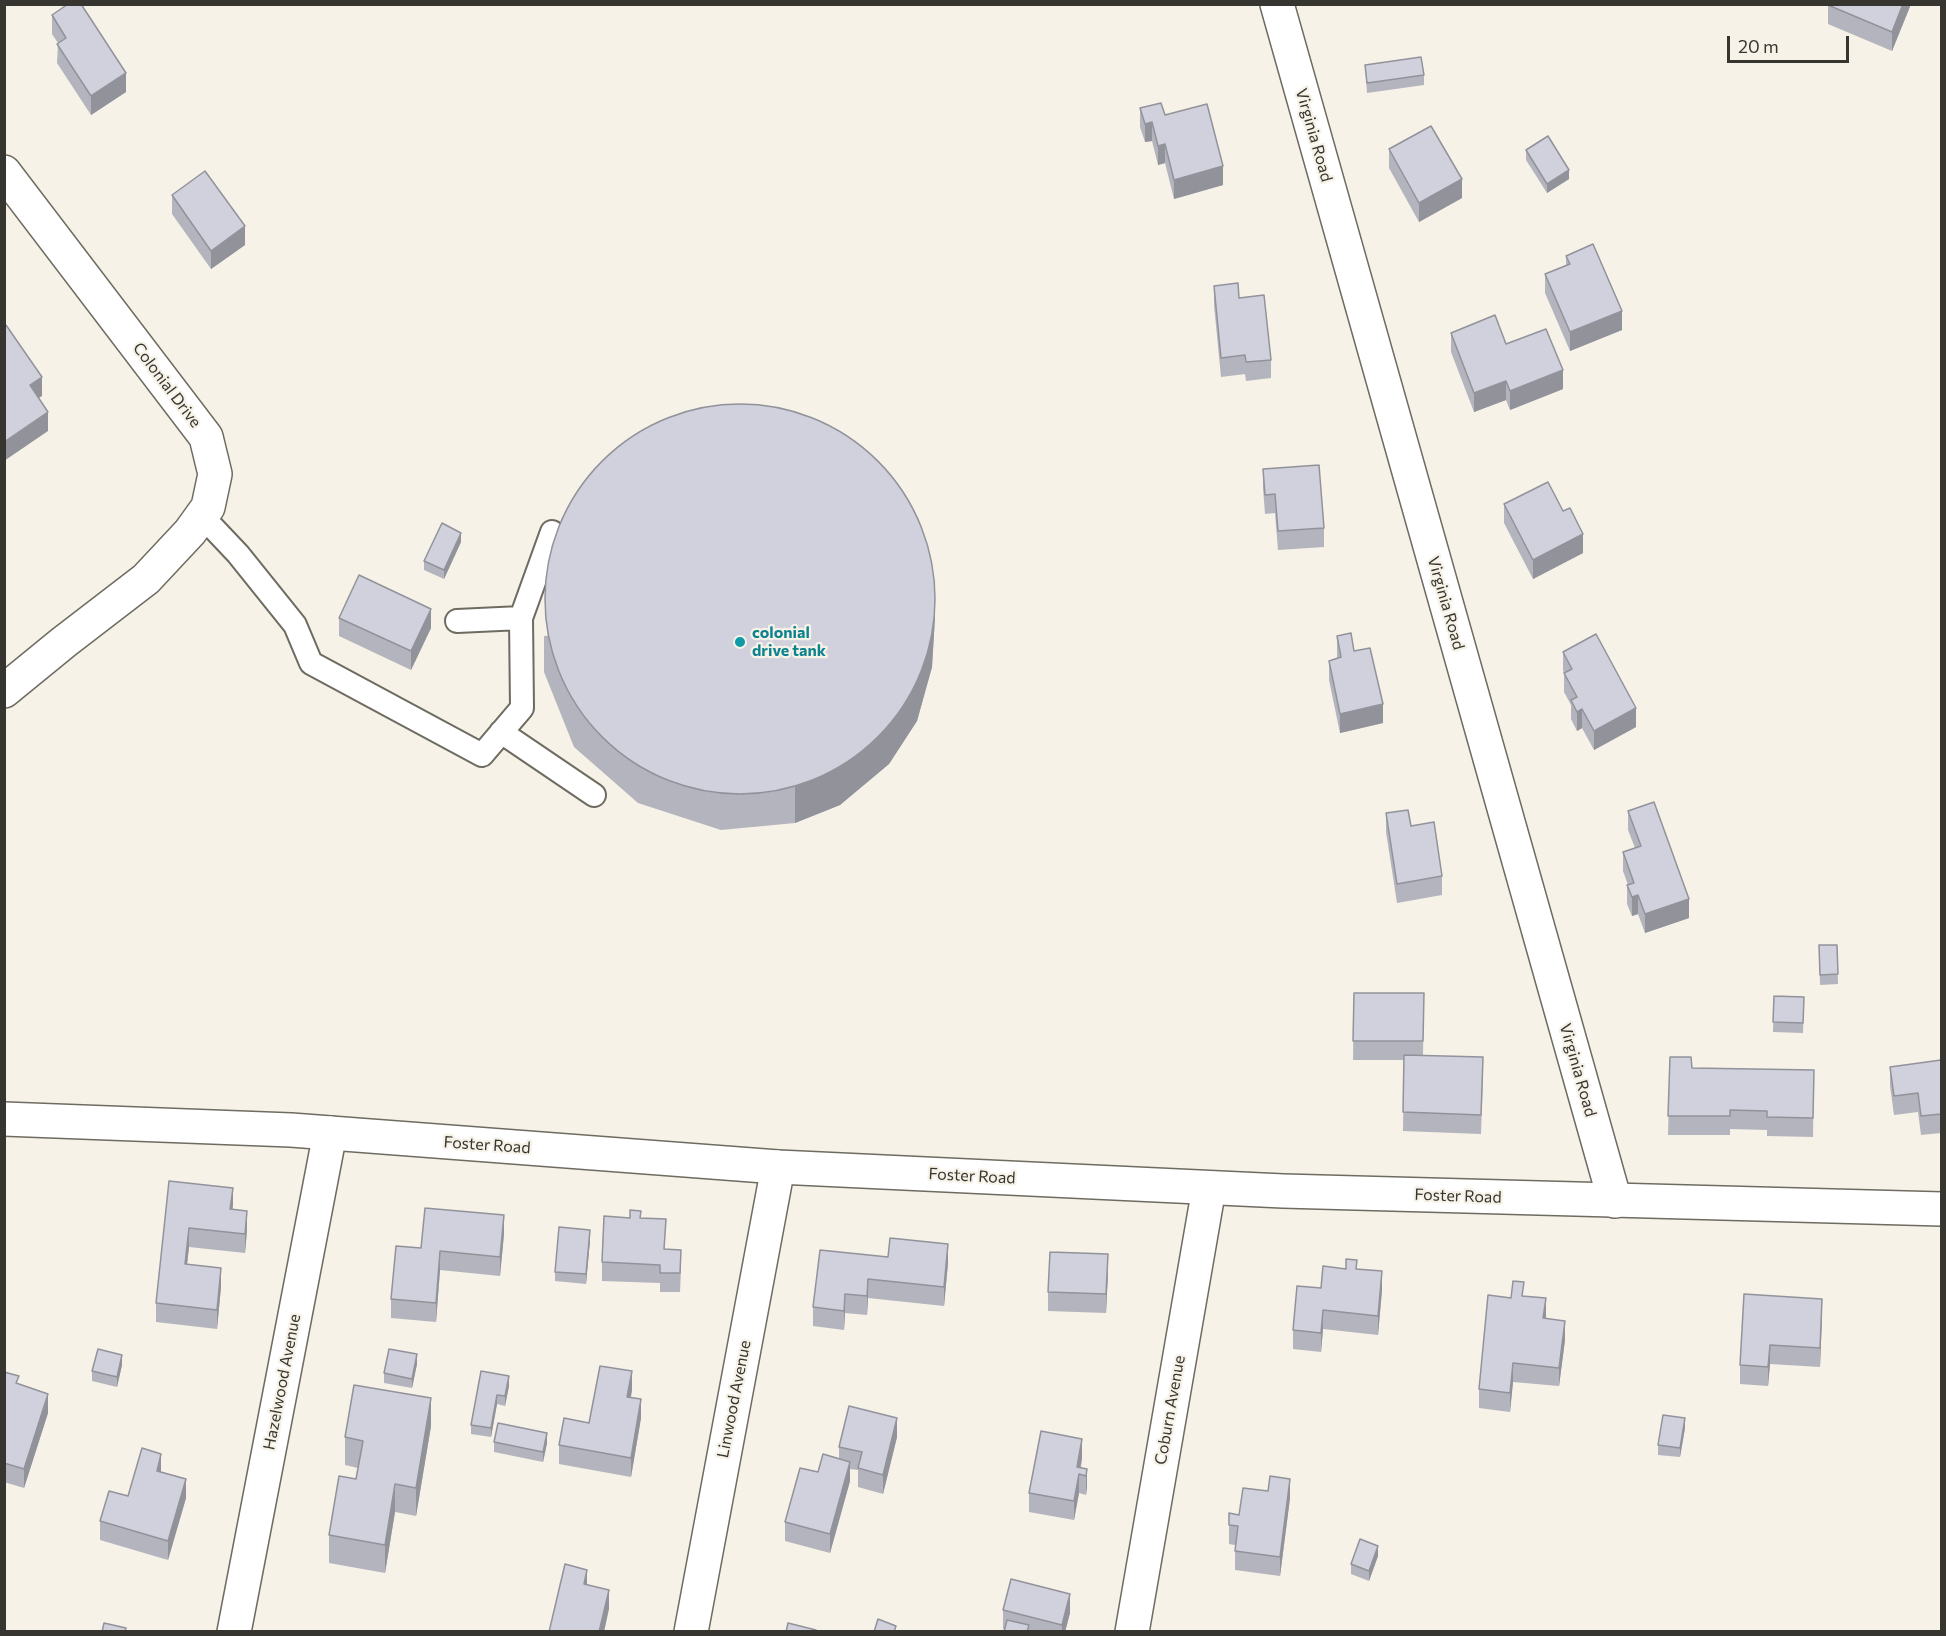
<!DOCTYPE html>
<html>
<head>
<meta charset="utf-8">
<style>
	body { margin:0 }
	#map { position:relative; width:1946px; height:1636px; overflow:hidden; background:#f6f2e7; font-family:Commissioner,sans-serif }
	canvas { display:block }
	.frame { position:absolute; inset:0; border:6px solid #363530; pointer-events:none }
	.scale { position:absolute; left:1727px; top:36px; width:122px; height:27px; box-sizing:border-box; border:3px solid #363530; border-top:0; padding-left:8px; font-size:18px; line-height:21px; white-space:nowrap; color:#363530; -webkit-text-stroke:4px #f6f2e7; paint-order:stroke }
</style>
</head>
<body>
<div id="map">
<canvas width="1946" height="1636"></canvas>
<div class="frame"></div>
<div class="scale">20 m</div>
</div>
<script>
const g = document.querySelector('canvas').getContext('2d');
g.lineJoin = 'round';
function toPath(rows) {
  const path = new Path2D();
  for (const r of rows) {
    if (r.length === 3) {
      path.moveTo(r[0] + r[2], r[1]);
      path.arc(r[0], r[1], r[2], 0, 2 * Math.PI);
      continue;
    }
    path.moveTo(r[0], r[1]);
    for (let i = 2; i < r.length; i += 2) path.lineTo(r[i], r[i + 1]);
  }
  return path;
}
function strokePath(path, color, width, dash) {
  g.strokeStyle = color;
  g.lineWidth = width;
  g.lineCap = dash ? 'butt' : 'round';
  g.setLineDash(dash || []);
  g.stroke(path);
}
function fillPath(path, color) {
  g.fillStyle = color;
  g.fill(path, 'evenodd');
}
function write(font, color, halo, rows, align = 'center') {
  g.font = font + ' Commissioner,sans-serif';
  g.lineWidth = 4.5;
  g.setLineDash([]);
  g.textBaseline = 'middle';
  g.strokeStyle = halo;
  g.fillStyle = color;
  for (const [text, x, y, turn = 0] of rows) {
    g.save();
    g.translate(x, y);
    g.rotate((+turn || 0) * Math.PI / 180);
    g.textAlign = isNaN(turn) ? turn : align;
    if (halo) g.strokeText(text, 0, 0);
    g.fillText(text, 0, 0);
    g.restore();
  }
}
const lane = toPath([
	[202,516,238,554,295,625,311,663,482,755,522,708,521,618,457,621],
	[521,618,552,532],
	[501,732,594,795]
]);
const street = toPath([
	[1277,4,1615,1201],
	[4,172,206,437,215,474,208,507,190,532,146,579,64,642,4,691],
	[234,1632,330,1133],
	[691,1632,778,1167],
	[1132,1632,1209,1188]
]);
const secondary = toPath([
	[4,1119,291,1130,778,1167,1283,1191,1942,1209]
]);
const wall = toPath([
	[1911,4,1892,51,1828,24,1828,5],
	[52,15,126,92,91,115,57,63,58,43,52,34],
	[1365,65,1424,75,1424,85,1367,93],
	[1140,108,1165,115,1223,185,1174,199,1165,163,1158,165,1152,141,1145,142,1140,127],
	[1389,149,1462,198,1419,222,1389,168],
	[1526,150,1569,179,1547,193,1526,160],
	[172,195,245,245,211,269,172,214],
	[1566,256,1622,330,1570,351,1545,293,1545,274,1566,265],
	[1214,286,1239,298,1271,360,1271,378,1246,381,1245,374,1221,377,1214,305],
	[1451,333,1506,344,1563,389,1510,410,1506,400,1474,412,1451,352],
	[1263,469,1324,528,1324,547,1278,550,1275,513,1265,514,1263,488],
	[1504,504,1563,511,1583,553,1533,579,1504,523],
	[461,542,444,579,424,570,424,561],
	[935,617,932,667,917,721,889,764,840,805,795,823,721,830,638,803,574,747,544,672,544,636],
	[339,618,431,628,411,670,339,636],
	[1337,636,1354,651,1383,723,1340,733,1329,680,1329,661,1337,658],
	[1563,652,1636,727,1594,750,1582,728,1577,731,1571,719,1571,705,1564,692,1564,673,1563,670],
	[1628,811,1689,918,1645,933,1638,914,1632,916,1627,904,1627,885,1628,885,1623,871,1623,852,1635,848,1628,830],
	[1386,813,1411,826,1442,876,1442,895,1397,903,1386,832],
	[1819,945,1837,945,1838,984,1820,985],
	[1354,993,1424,993,1423,1055,1483,1076,1481,1134,1403,1131,1404,1060,1353,1060],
	[1774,996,1804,997,1803,1033,1773,1032],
	[1670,1057,1692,1068,1814,1070,1813,1137,1767,1136,1767,1130,1730,1129,1730,1135,1668,1135],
	[1941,1060,1941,1133,1921,1135,1918,1112,1894,1115,1890,1086,1890,1067],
	[169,1181,232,1210,247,1230,245,1253,189,1247,187,1264,221,1287,217,1329,156,1322,156,1303],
	[641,1219,681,1269,680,1292,660,1292,660,1283,602,1281,602,1262],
	[504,1234,500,1276,440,1270,436,1322,391,1318,391,1299,421,1248],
	[590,1240,586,1284,555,1281,555,1272],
	[820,1250,948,1263,944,1306,868,1298,867,1315,845,1313,844,1330,813,1326,813,1307],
	[1346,1269,1357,1269,1382,1290,1378,1335,1323,1329,1321,1352,1293,1349,1293,1330,1321,1288],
	[1108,1273,1106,1313,1048,1311,1048,1292],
	[1524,1296,1565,1340,1559,1386,1513,1382,1510,1412,1479,1408,1479,1389,1511,1298],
	[1822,1299,1820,1367,1770,1364,1768,1386,1740,1384,1740,1365],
	[417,1364,412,1388,384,1383,384,1373],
	[122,1365,117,1387,92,1381,92,1371],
	[481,1371,509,1386,505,1406,497,1404,491,1437,471,1434,471,1425],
	[4,1372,19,1384,48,1413,24,1488,4,1482],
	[632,1390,631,1397,641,1418,631,1477,559,1464,559,1445],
	[431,1426,416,1516,395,1512,385,1573,329,1563,329,1535,356,1479,358,1468,345,1465,345,1437],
	[1685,1428,1680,1457,1658,1455,1658,1445],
	[897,1437,883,1494,858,1487,858,1470,850,1469,850,1481,830,1553,785,1541,785,1522,818,1472,839,1459,839,1447],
	[494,1442,547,1443,543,1462,494,1452],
	[1082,1458,1081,1468,1087,1469,1086,1495,1079,1493,1074,1520,1029,1512,1029,1493],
	[161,1472,186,1498,168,1560,100,1540,100,1521,128,1496],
	[1290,1498,1280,1576,1235,1570,1235,1545,1229,1544,1229,1525,1239,1515],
	[1378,1556,1369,1581,1351,1574,1351,1564],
	[1003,1610,1070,1613,1065,1632,1004,1632,1005,1630,1003,1629]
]);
const shadedWall = toPath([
	[1903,4,1911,4,1892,51,1892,32],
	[126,73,126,92,91,115,91,96],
	[1152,122,1152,141,1145,142,1145,124],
	[1165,144,1165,163,1158,165,1158,146],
	[1223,166,1223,185,1174,199,1174,180],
	[1569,170,1569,179,1547,193,1547,184],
	[1462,179,1462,198,1419,222,1419,203],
	[245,226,245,245,211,269,211,251],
	[1622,311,1622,330,1570,351,1570,332],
	[1563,370,1563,389,1510,410,1510,391],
	[42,377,42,396,30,404,30,385],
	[1506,381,1506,400,1474,412,1474,393],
	[48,412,48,431,4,461,4,442],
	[461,533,461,542,444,579,444,570],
	[1583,534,1583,553,1533,579,1533,560],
	[935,581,935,617,932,667,917,721,889,764,840,805,795,823,795,787],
	[431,609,431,628,411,670,411,651],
	[1383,704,1383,723,1340,733,1340,714],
	[1636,708,1636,727,1594,750,1594,731],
	[1582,709,1582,728,1577,731,1577,712],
	[1638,895,1638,914,1632,916,1632,897],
	[1689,899,1689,918,1645,933,1645,914],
	[233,1188,233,1206,230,1228,230,1209],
	[247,1211,247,1230,245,1253,245,1234],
	[504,1215,504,1234,500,1276,500,1257],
	[189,1228,189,1247,185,1283,185,1264],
	[590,1230,590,1240,586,1284,586,1274],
	[948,1244,948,1263,944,1306,944,1287],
	[440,1251,440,1270,436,1322,436,1303],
	[1108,1254,1108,1273,1106,1313,1106,1294],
	[221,1268,221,1287,217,1329,217,1310],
	[1382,1271,1382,1290,1378,1335,1378,1316],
	[868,1279,868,1298,867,1315,867,1296],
	[845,1294,845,1313,844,1330,844,1311],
	[1546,1298,1546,1317,1543,1337,1543,1318],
	[1822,1299,1822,1318,1820,1367,1820,1348],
	[1323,1310,1323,1329,1321,1352,1321,1333],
	[1565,1321,1565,1340,1559,1386,1559,1368],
	[1770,1345,1770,1364,1768,1386,1768,1367],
	[417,1354,417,1364,412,1388,412,1379],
	[122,1355,122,1365,117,1387,117,1377],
	[1513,1363,1513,1382,1510,1412,1510,1393],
	[632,1371,632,1390,627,1416,627,1397],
	[509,1376,509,1386,505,1406,505,1396],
	[48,1394,48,1413,24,1488,24,1469],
	[497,1395,497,1404,491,1437,491,1428],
	[431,1398,431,1426,416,1516,416,1488],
	[641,1399,641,1418,631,1477,631,1458],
	[897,1418,897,1437,883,1494,883,1475],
	[1685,1418,1685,1428,1680,1457,1680,1448],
	[547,1433,547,1443,543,1462,543,1452],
	[1082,1439,1082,1458,1079,1474,1079,1493,1074,1520,1074,1501,1077,1467],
	[161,1454,161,1473,157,1471],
	[850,1462,850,1481,830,1553,830,1534],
	[1087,1469,1087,1488,1086,1495,1086,1476],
	[186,1479,186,1498,168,1560,168,1541],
	[1290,1479,1290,1498,1280,1576,1280,1557],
	[395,1484,395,1512,385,1573,385,1545],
	[1378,1546,1378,1556,1369,1581,1369,1571],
	[587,1570,587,1588,584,1584],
	[609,1590,609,1609,604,1632,599,1632],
	[1070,1594,1070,1613,1065,1632,1062,1632,1062,1625]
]);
const building = toPath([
	[68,4,81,4,126,73,91,96,57,44,66,38,52,15,68,4],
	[1829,4,1903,4,1892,32,1828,5,1829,4],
	[1421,57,1424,75,1367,83,1365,65,1421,57],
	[1161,103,1165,115,1207,104,1223,166,1174,180,1165,144,1158,146,1152,122,1145,124,1140,108,1161,103],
	[1431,126,1462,179,1419,203,1389,149,1431,126],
	[1548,136,1569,170,1547,184,1526,150,1548,136],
	[205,171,245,226,211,251,172,195,205,171],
	[1593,244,1622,311,1570,332,1545,274,1570,264,1566,256,1593,244],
	[1238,283,1239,298,1264,295,1271,360,1246,362,1245,355,1221,358,1214,286,1238,283],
	[1495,315,1506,344,1546,329,1563,370,1510,391,1506,381,1474,393,1451,333,1495,315],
	[6,325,42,377,30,385,48,412,4,442,4,326,6,325],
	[740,599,195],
	[1319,465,1324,528,1278,531,1275,494,1265,495,1263,469,1319,465],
	[1548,482,1563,511,1570,508,1583,534,1533,560,1504,504,1548,482],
	[442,523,461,533,444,570,424,561,442,523],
	[359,575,431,609,411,651,339,618,359,575],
	[1351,633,1354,651,1370,648,1383,704,1340,714,1329,661,1341,657,1337,636,1351,633],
	[1596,634,1636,708,1594,731,1582,709,1577,712,1571,700,1577,697,1564,673,1572,669,1563,652,1596,634],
	[1654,802,1689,899,1645,914,1638,895,1632,897,1627,885,1634,883,1623,852,1641,846,1628,811,1654,802],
	[1408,810,1411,826,1434,822,1442,876,1397,884,1386,813,1408,810],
	[1819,945,1837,945,1838,974,1820,975,1819,945],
	[1354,993,1424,993,1423,1041,1353,1041,1354,993],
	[1774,996,1804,997,1803,1023,1773,1022,1774,996],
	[1404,1055,1483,1057,1481,1115,1403,1112,1404,1055],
	[1670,1057,1691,1057,1692,1068,1814,1070,1813,1118,1767,1117,1767,1111,1730,1110,1730,1116,1668,1116,1670,1057],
	[1941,1060,1941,1114,1921,1116,1918,1093,1894,1096,1890,1067,1941,1060],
	[169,1181,233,1188,230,1209,247,1211,245,1234,189,1228,185,1264,221,1268,217,1310,156,1303,169,1181],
	[425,1208,504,1215,500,1257,440,1251,436,1303,391,1299,396,1246,421,1248,425,1208],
	[630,1210,641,1211,640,1218,666,1219,664,1249,681,1250,680,1273,660,1273,660,1265,602,1262,604,1216,630,1218,630,1210],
	[559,1227,590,1230,586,1274,555,1272,559,1227],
	[890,1238,948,1244,944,1287,868,1279,867,1296,845,1294,844,1311,813,1307,820,1250,888,1257,890,1238],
	[1050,1252,1108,1254,1106,1294,1048,1292,1050,1252],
	[1346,1259,1357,1260,1356,1269,1382,1271,1378,1316,1323,1310,1321,1333,1293,1330,1297,1286,1321,1288,1323,1266,1346,1269,1346,1259],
	[1513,1281,1524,1282,1522,1296,1546,1298,1543,1318,1565,1321,1559,1368,1513,1363,1510,1393,1479,1389,1488,1295,1511,1298,1513,1281],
	[1744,1294,1822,1299,1820,1348,1770,1345,1768,1367,1740,1365,1744,1294],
	[98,1349,122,1355,117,1377,92,1371,98,1349],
	[389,1349,417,1354,412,1379,384,1373,389,1349],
	[600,1366,632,1371,627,1397,641,1399,631,1458,559,1445,564,1418,589,1423,600,1366],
	[481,1371,509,1376,505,1396,497,1395,491,1428,471,1425,481,1371],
	[4,1372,19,1376,16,1383,48,1394,24,1469,4,1463,4,1372],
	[354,1385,431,1398,416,1488,395,1484,385,1545,329,1535,339,1476,356,1479,363,1441,345,1437,354,1385],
	[849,1406,897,1418,883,1475,858,1468,862,1452,839,1447,849,1406],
	[1663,1415,1685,1418,1680,1448,1658,1445,1663,1415],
	[498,1423,547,1433,543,1452,494,1442,498,1423],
	[1041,1431,1082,1439,1077,1467,1087,1469,1086,1476,1079,1474,1074,1501,1029,1493,1041,1431],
	[142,1448,161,1454,157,1471,186,1479,168,1541,100,1521,109,1491,128,1496,142,1448],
	[823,1454,850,1462,830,1534,785,1522,800,1468,818,1472,823,1454],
	[1270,1476,1290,1479,1280,1557,1235,1551,1238,1526,1229,1525,1229,1513,1239,1515,1243,1488,1268,1491,1270,1476],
	[1360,1539,1378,1546,1369,1571,1351,1564,1360,1539],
	[565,1564,587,1570,584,1584,609,1590,599,1632,549,1632,565,1564],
	[1011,1579,1070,1594,1062,1625,1003,1610,1011,1579],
	[878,1619,896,1626,894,1632,874,1632,878,1619],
	[1007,1620,1029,1625,1027,1632,1004,1632,1007,1620],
	[104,1623,126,1628,125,1632,102,1632,104,1623],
	[788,1623,816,1630,815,1632,786,1632,788,1623]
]);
const markers = [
	[740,642,6,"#0f9aa8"]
];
const streetNames = [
	["Virginia Road",1314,135,74],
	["Colonial Drive",167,385,53],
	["Virginia Road",1446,603,74],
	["Virginia Road",1578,1070,74],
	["Foster Road",487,1145,4],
	["Foster Road",972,1176,3],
	["Foster Road",1458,1196,2],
	["Hazelwood Avenue",282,1382,-79],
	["Linwood Avenue",734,1399,-79],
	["Coburn Avenue",1170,1410,-80]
];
const cultureNames = [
	["colonial",752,633],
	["drive tank",752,651]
];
strokePath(lane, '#6e6b61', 26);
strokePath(street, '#6e6b61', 36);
strokePath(secondary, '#6e6b61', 36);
strokePath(lane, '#fff', 22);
strokePath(street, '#fff', 33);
strokePath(secondary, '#fff', 33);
fillPath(wall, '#b4b4be');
fillPath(shadedWall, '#92929b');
fillPath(building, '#d1d1dd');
strokePath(building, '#92929b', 1.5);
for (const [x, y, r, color] of markers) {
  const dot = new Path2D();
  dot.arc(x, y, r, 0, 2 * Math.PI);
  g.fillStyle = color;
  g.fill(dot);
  strokePath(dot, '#f6f2e7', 2);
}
write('16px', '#363530', '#f6f2e7', streetNames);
write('bold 16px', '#0d838f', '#f6f2e7', cultureNames, 'left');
</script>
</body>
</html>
